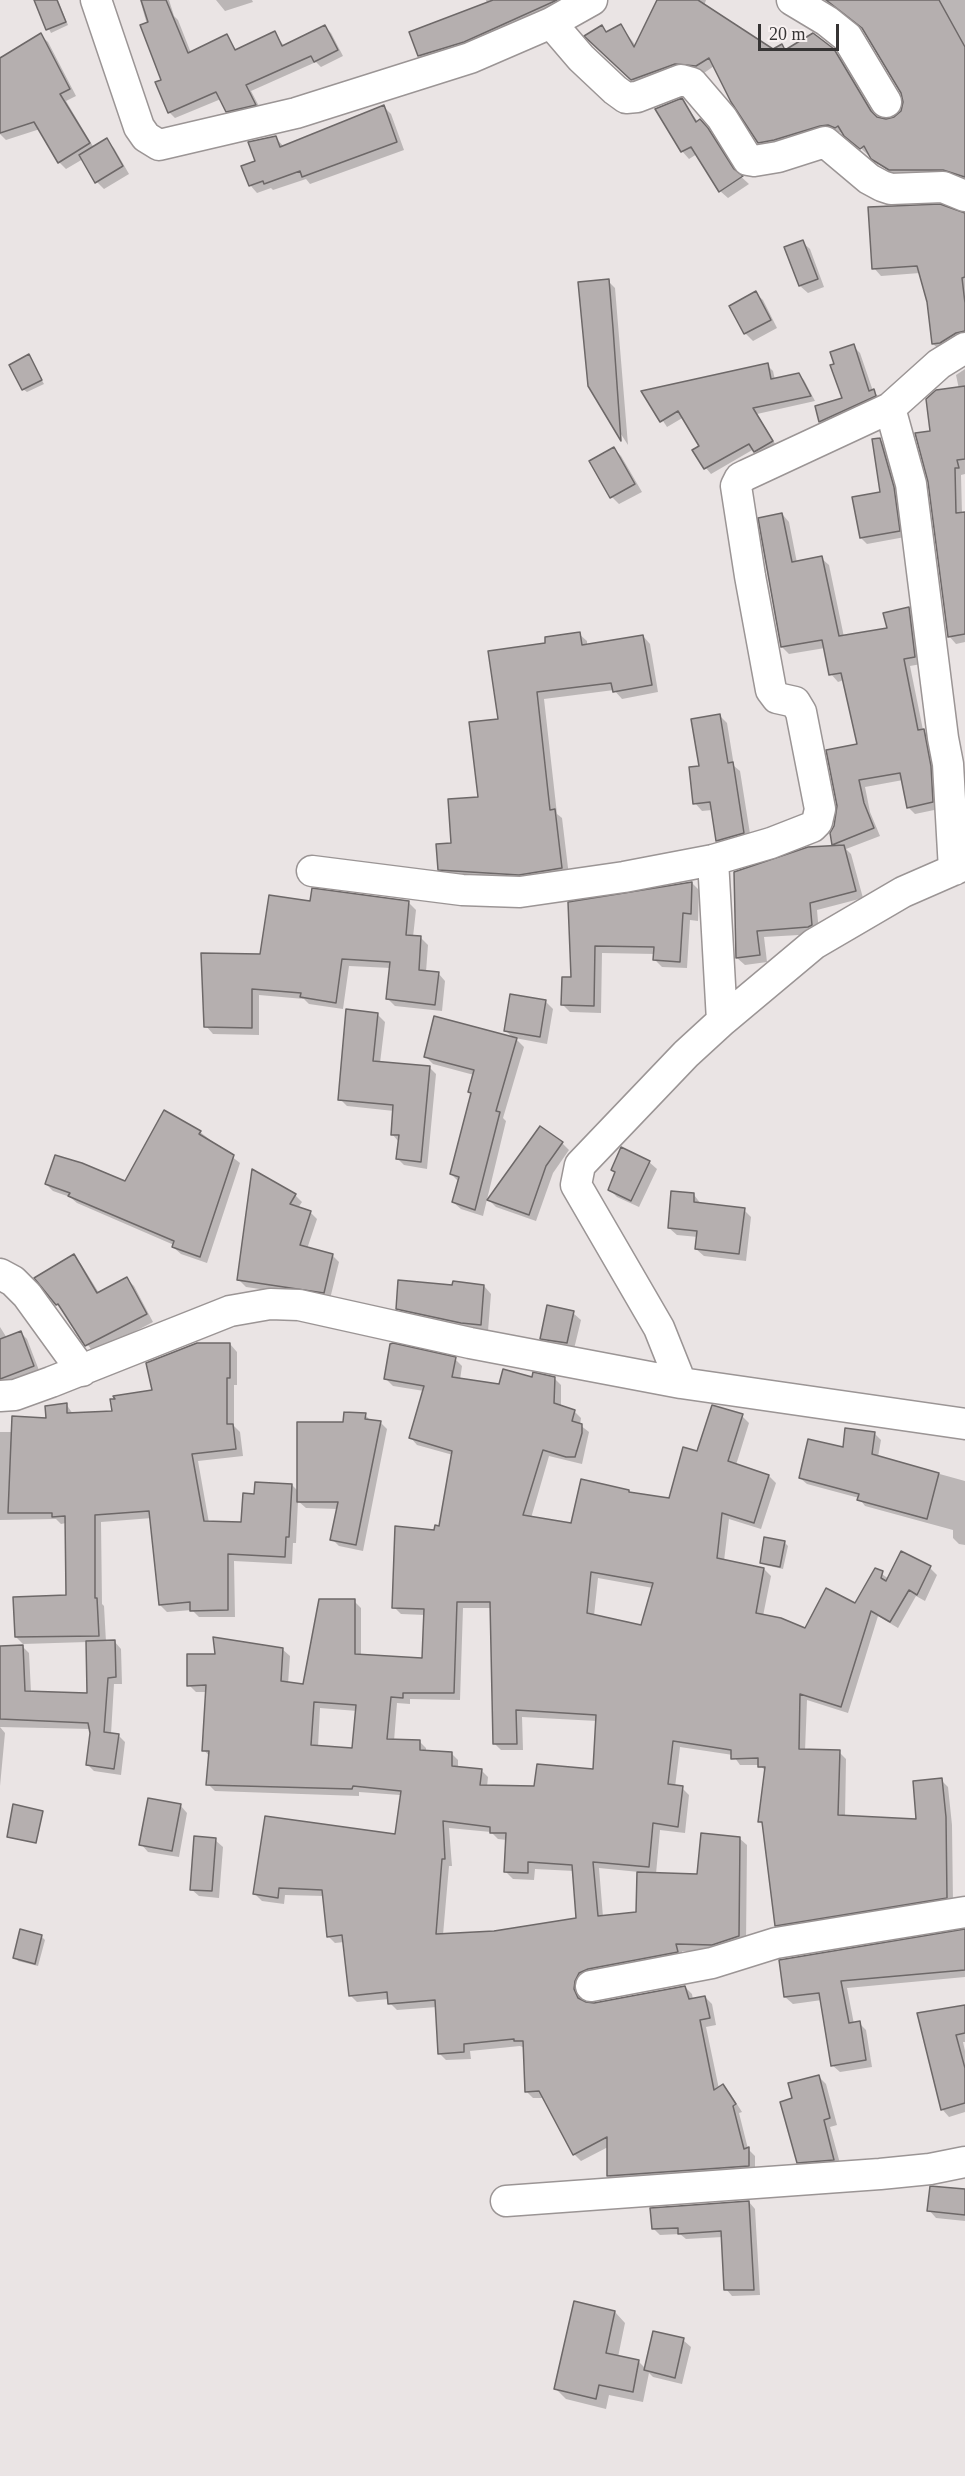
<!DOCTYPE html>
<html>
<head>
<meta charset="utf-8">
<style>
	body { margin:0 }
	#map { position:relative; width:965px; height:2476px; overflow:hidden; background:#eae4e4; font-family:Georgia,serif }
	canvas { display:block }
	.scale { position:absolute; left:758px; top:24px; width:81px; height:27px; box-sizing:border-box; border:3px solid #363434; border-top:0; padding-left:8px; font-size:18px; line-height:21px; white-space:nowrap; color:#363434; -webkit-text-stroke:4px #f8f1f1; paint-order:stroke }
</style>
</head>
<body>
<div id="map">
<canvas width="965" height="2476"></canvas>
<div class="scale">20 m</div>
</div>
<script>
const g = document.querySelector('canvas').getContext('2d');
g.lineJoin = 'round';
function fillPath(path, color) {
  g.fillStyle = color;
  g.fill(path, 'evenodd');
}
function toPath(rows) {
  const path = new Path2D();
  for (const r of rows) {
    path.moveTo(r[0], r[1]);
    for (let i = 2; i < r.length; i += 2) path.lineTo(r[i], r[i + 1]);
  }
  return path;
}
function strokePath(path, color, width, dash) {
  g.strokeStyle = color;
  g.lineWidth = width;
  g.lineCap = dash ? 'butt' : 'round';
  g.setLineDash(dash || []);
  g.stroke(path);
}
const shadow = toPath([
	[35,0,58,0,68,25,51,33],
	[140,0,169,0,174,16,178,20,191,53,227,36,237,51,275,33,284,46,325,27,331,33,343,56,321,67,316,62,251,91,261,110,233,117,227,111,221,99,175,118,169,112,163,80],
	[216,0,252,0,253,2,225,11],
	[486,0,564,0,567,4,425,62,419,56,487,4],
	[659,0,706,0,704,6,773,51,781,46,787,51,833,50,841,58,877,119,887,121,896,118,903,111,905,101,902,93,864,29,847,14,824,0,965,0,965,181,902,178,888,171,870,154,868,155,845,133,836,132,766,149,759,142,714,66,704,73,683,70,639,87,587,36,602,27,608,33,621,26,636,46],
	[40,35,48,42,76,96,66,101,94,148,106,140,114,148,129,174,104,189,97,182,83,159,66,169,59,162,40,129,6,140,0,134,0,57,10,54],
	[682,100,698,122,715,137,738,174,749,184,728,198,720,191,697,154,689,159,682,151],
	[383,106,391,114,404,150,310,184,306,179,273,190,271,188,257,193,250,185,257,162,275,137,284,147],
	[965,227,965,341,941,351,933,344,928,302,920,273,881,276,874,268],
	[802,242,810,249,824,287,808,293,800,286,786,248],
	[608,281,615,288,628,445,590,386],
	[755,293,763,300,777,328,753,341,745,333],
	[853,346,860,353,873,391,880,398,827,428,821,421,844,399,836,365],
	[28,356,44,384,27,392,23,389],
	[767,365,773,371,775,380,798,374,804,380,815,401,757,414,777,447,761,457,754,449,711,474,706,468,701,446,684,417,667,427,644,392],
	[965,369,965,474,961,475,962,514,965,513,965,642,956,644,949,636,932,432,959,389,956,375],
	[880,440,886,446,900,495,905,537,867,544,861,538,882,493],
	[614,449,621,456,642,492,619,504,612,497],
	[782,514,789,522,797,563,821,558,829,565,844,637,889,629,909,608,916,615,921,664,910,666,923,730,931,738,939,809,915,814,908,807,903,780,865,787,870,812,880,836,846,849,851,854,863,898,817,910,819,933,816,934,764,937,767,962,745,965,737,958,736,873,837,847,834,844,835,826,859,745,844,680,838,682,831,674,825,648,789,654,782,647],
	[579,634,587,641,587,645,643,636,650,644,658,692,622,699,614,690,544,699,557,814,562,818,569,876,527,882,447,876,440,869,480,798,500,720,547,644],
	[719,715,727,723,734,766,740,771,751,840,724,848,717,841,712,810,702,811,695,803,701,767],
	[692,883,699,890,698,921,690,920,687,968,662,967,654,959,655,954,602,953,601,1013,570,1012,562,1004,573,979,570,904],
	[311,902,408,902,416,910,413,937,421,938,428,945,426,972,438,973,445,981,442,1011,395,1006,388,999,391,968,349,966,343,1009,309,1004,304,999,259,995,259,1035,213,1034,206,1026,261,956],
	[545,1001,553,1009,547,1044,515,1038,524,1047,503,1118,506,1121,483,1216,461,1209,453,1202,459,1182,451,1174,472,1094,474,1075,433,1064,425,1056,514,1039,506,1031],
	[378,1015,385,1022,380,1063,429,1067,436,1074,427,1169,404,1165,397,1158,399,1142,392,1134,394,1111,347,1106,340,1099],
	[200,1132,240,1163,207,1263,181,1254,173,1247,174,1245,77,1203,70,1197,53,1191,46,1184,126,1183],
	[562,1143,569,1150,553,1173,536,1221,496,1207,489,1200],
	[649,1162,657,1169,639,1207,617,1197,609,1189,616,1173,613,1170],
	[295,1195,302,1202,298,1208,310,1212,317,1219,307,1249,332,1255,339,1262,330,1299,246,1287,239,1280],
	[694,1195,701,1204,744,1210,751,1217,746,1261,704,1256,696,1249,698,1237,677,1235,669,1228],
	[74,1256,81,1264,99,1293,127,1279,134,1286,153,1322,94,1353,57,1304],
	[484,1286,491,1294,488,1331,405,1316,397,1308,454,1287],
	[573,1313,581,1320,574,1349,549,1346,541,1338],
	[0,1327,7,1338,21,1333,27,1339,40,1373,0,1388],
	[230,1344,237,1352,237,1385,234,1385,234,1426,240,1432,243,1456,198,1461,209,1523,243,1523,255,1495,292,1485,299,1492,344,1424,365,1415,371,1421,380,1422,387,1429,363,1551,339,1546,332,1539,338,1509,306,1508,298,1501,296,1543,293,1543,292,1564,234,1561,235,1617,199,1617,192,1610,167,1612,160,1605,152,1518,101,1522,102,1604,104,1606,106,1642,114,1641,121,1649,122,1684,114,1684,111,1734,118,1735,125,1742,121,1775,94,1771,87,1764,91,1729,0,1727,0,1647,22,1646,29,1653,31,1692,89,1694,87,1642,23,1644,16,1637,67,1597,66,1523,61,1524,56,1519,0,1520,0,1432,12,1432,48,1420,66,1404,73,1414,114,1413,154,1391],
	[455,1359,462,1366,460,1380,500,1386,533,1379,554,1378,561,1385,561,1407,574,1411,581,1418,580,1425,589,1432,582,1464,549,1456,531,1518,572,1525,628,1491,631,1494,670,1499,698,1452,742,1416,749,1423,736,1465,769,1476,776,1483,761,1529,729,1519,724,1561,764,1569,771,1576,763,1616,806,1630,855,1605,876,1570,889,1579,930,1568,937,1575,925,1601,916,1596,898,1628,878,1616,848,1713,807,1700,805,1751,839,1752,846,1759,845,1817,918,1820,941,1780,948,1787,952,1825,953,1904,783,1932,776,1925,764,1825,760,1822,766,1772,760,1765,740,1765,733,1755,680,1747,675,1787,682,1788,689,1795,685,1833,660,1830,656,1874,699,1875,739,1838,747,1845,746,1943,719,1951,682,1951,684,1959,581,1988,580,1997,583,2002,594,2004,685,1987,692,1994,693,2000,705,1997,712,2004,716,2025,706,2027,719,2089,723,2086,730,2093,742,2112,739,2113,748,2149,755,2156,755,2173,616,2183,609,2176,608,2147,581,2161,574,2154,544,2098,533,2098,526,2091,525,2048,520,2046,470,2051,471,2059,446,2060,439,2053,437,2007,397,2010,390,2003,389,1999,357,2002,350,1995,344,1942,335,1943,328,1936,324,1896,285,1895,284,1904,262,1901,255,1894,397,1835,402,1797,400,1795,359,1792,359,1796,215,1791,208,1784,210,1757,204,1750,207,1692,196,1692,189,1685,216,1655,282,1649,290,1656,288,1684,304,1686,354,1601,361,1608,361,1656,423,1660,425,1615,401,1614,394,1607,440,1527,453,1455,417,1445,411,1438,424,1391,393,1386,386,1379],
	[598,1578,653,1588,642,1627,594,1616],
	[463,1608,492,1608,494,1743,501,1750,523,1750,522,1717,597,1721,594,1771,536,1788,487,1787,488,1777,481,1770,458,1768,458,1760,451,1753,426,1752,426,1748,419,1741,394,1741,397,1703,410,1704,410,1699,460,1700],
	[320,1708,357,1711,353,1750,318,1747],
	[449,1828,491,1832,498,1839,507,1840,506,1872,513,1879,534,1880,535,1869,574,1871,578,1920,494,1932,443,1935,449,1866,452,1866],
	[599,1868,639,1872,638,1914,603,1917],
	[874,1433,881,1440,878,1457,965,1481,965,1545,959,1544,953,1538,953,1530,865,1506,859,1498,807,1484,800,1478,844,1449],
	[784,1542,788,1546,783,1569,765,1565,762,1562],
	[0,1727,5,1733,0,1786],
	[180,1805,187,1813,179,1857,148,1852,141,1844],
	[215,1840,223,1847,219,1898,199,1896,191,1889],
	[21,1931,42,1937,45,1940,38,1966,18,1961,15,1957],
	[965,1931,965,1977,847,1988,854,2024,859,2023,866,2030,872,2067,840,2072,832,2065,822,2000,793,2004,785,1997],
	[965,2007,965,2042,963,2042,965,2051,965,2112,949,2117,942,2109,932,2074],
	[818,2076,826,2084,837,2125,830,2127,841,2167,806,2169,798,2162],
	[965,2191,965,2221,936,2218,929,2210],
	[749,2202,755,2209,760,2295,732,2296,726,2289,723,2237,686,2239,680,2234,660,2235,654,2229],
	[615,2312,625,2323,618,2357,638,2361,646,2369,683,2340,691,2347,682,2384,653,2377,649,2373,643,2402,609,2395,606,2409,566,2399,556,2389]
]);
const building = toPath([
	[34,0,57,0,66,22,46,30,34,0],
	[141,0,166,0,188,53,227,34,235,50,275,31,282,46,325,25,338,50,314,62,311,56,246,85,256,105,226,112,216,92,168,113,155,82,161,80,140,25,148,22,141,0],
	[493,0,557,0,464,42,418,56,409,32,493,0],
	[657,0,698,0,773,49,782,44,785,50,813,33,834,49,871,111,877,117,886,119,894,117,901,111,903,102,901,93,862,28,826,0,939,0,965,47,965,177,943,170,889,170,871,159,864,146,860,149,844,136,838,126,835,128,828,125,820,126,774,140,758,143,731,102,709,58,696,66,675,64,631,80,584,36,602,25,606,32,621,24,634,47,657,0],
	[41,33,70,89,60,94,90,143,58,163,34,122,0,133,0,58,41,33],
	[682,98,696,122,700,119,708,128,734,169,743,176,719,192,691,147,681,152,655,109,682,98],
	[384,105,397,142,302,177,300,171,264,184,263,181,249,186,241,166,255,161,248,142,276,136,280,147,384,105],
	[107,138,123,166,95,183,79,155,107,138],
	[940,204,965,213,965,277,962,278,965,303,965,331,956,333,940,343,932,344,927,302,917,266,872,269,868,207,940,204],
	[803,240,818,279,799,286,784,247,803,240],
	[609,279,613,328,621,441,588,386,578,282,609,279],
	[756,291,771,320,744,334,729,306,756,291],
	[854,344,869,391,874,389,876,396,819,422,815,406,842,398,830,365,834,364,830,352,854,344],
	[29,354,42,380,22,390,9,365,29,354],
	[768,363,771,379,799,373,811,396,753,408,773,441,754,452,749,444,704,469,692,450,699,446,678,411,660,422,641,391,768,363],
	[965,386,965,459,957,460,959,468,955,468,956,513,965,512,965,634,948,637,928,482,915,433,930,431,926,399,936,390,965,386],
	[880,438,894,487,900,531,860,538,852,497,880,492,872,439,880,438],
	[614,447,635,484,610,498,589,461,614,447],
	[782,513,792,562,822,556,839,636,887,628,883,613,909,607,915,657,904,659,918,730,924,729,931,766,933,802,907,808,900,773,859,780,864,803,874,828,832,845,830,833,834,826,837,806,826,750,857,744,841,673,829,675,822,640,781,647,758,518,782,513],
	[580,632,582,645,643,635,652,685,613,692,611,683,537,692,550,810,555,809,562,868,519,875,438,870,436,844,451,843,448,799,478,797,469,722,498,719,488,651,545,643,545,637,580,632],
	[720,714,728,763,733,762,744,833,716,841,710,802,693,804,689,767,699,766,691,719,720,714],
	[844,845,856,891,810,903,812,925,808,927,757,931,760,955,736,958,734,872,808,847,844,845],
	[692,882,691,914,683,913,680,962,653,960,654,947,595,946,594,1006,561,1005,562,977,571,977,568,902,692,882],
	[312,888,409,901,406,935,421,936,419,970,439,972,435,1005,386,999,390,962,342,959,336,1003,300,997,301,993,252,989,252,1028,204,1027,201,953,260,954,269,895,310,901,312,888],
	[510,994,546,1000,540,1037,504,1031,510,994],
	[346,1009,378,1013,373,1061,430,1066,421,1162,396,1159,399,1135,391,1135,393,1105,338,1100,346,1009],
	[434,1016,517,1038,496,1111,500,1112,475,1210,452,1202,459,1177,450,1174,471,1093,468,1092,474,1070,424,1057,434,1016],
	[164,1110,201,1131,199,1134,234,1155,200,1257,172,1247,174,1241,68,1196,70,1193,45,1184,55,1155,82,1163,125,1181,164,1110],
	[540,1126,563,1142,546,1166,529,1215,487,1200,540,1126],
	[621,1147,650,1161,631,1201,608,1190,615,1172,611,1170,621,1147],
	[252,1169,296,1194,290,1204,311,1211,300,1245,333,1254,324,1293,237,1280,252,1169],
	[671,1191,694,1193,694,1202,745,1208,739,1254,695,1249,697,1231,668,1228,671,1191],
	[74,1254,97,1293,127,1277,147,1314,85,1346,58,1304,56,1305,34,1278,74,1254],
	[398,1280,452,1285,453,1281,484,1285,481,1325,461,1323,396,1309,398,1280],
	[547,1305,574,1311,567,1343,540,1339,547,1305],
	[21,1331,34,1366,0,1379,0,1339,21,1331],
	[197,1343,230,1343,230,1378,227,1378,227,1424,233,1424,236,1449,192,1454,204,1521,241,1522,243,1493,254,1494,255,1482,292,1484,289,1537,286,1537,285,1557,228,1554,228,1610,190,1611,190,1602,159,1605,149,1511,95,1515,95,1598,97,1598,99,1636,15,1637,13,1597,66,1595,65,1516,52,1517,52,1513,8,1513,12,1416,46,1418,45,1406,67,1403,67,1413,112,1411,110,1399,115,1399,113,1396,152,1390,146,1363,197,1343],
	[393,1343,456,1357,452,1377,499,1384,503,1369,532,1377,533,1372,555,1377,554,1403,575,1410,572,1421,582,1424,582,1433,575,1457,566,1457,543,1450,523,1515,571,1523,581,1479,629,1490,629,1492,669,1498,683,1447,697,1451,712,1405,743,1414,728,1461,769,1475,754,1523,722,1513,717,1558,764,1568,756,1613,781,1618,805,1628,826,1588,855,1603,875,1568,883,1571,881,1578,886,1581,901,1551,931,1566,917,1595,909,1590,890,1622,871,1611,841,1707,800,1694,799,1749,840,1750,838,1815,916,1819,913,1781,942,1778,946,1817,947,1898,775,1926,762,1822,758,1822,765,1767,758,1767,758,1758,731,1759,731,1750,673,1741,668,1784,683,1786,678,1827,653,1823,649,1867,593,1862,598,1916,636,1912,637,1872,697,1874,701,1833,740,1837,739,1936,712,1945,676,1944,678,1952,588,1969,579,1973,575,1981,574,1989,578,1998,586,2002,594,2003,685,1986,689,1999,705,1996,710,2018,700,2020,714,2090,723,2084,736,2104,733,2106,744,2149,749,2147,749,2166,607,2176,607,2137,573,2155,539,2091,525,2092,523,2041,514,2041,514,2039,464,2044,464,2052,438,2054,435,2000,388,2004,387,1992,349,1996,342,1935,327,1937,322,1890,279,1888,278,1898,253,1894,265,1816,395,1834,401,1791,353,1786,352,1789,206,1785,209,1751,202,1751,206,1685,187,1686,187,1654,215,1654,213,1637,283,1648,281,1681,303,1684,319,1599,355,1599,355,1654,422,1658,424,1609,392,1608,395,1526,434,1530,435,1525,439,1526,452,1451,409,1438,424,1386,384,1379,390,1344,393,1343],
	[591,1572,653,1583,641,1625,587,1613,591,1572],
	[457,1602,490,1602,493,1744,517,1744,516,1710,596,1715,593,1769,537,1764,534,1786,480,1785,482,1769,452,1766,452,1752,420,1750,420,1740,387,1739,391,1697,403,1698,403,1693,454,1693,457,1602],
	[314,1702,356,1705,352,1748,311,1745,314,1702],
	[443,1821,490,1827,490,1833,506,1833,504,1872,528,1873,528,1862,572,1865,576,1918,494,1931,436,1934,442,1859,445,1859,443,1821],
	[344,1412,366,1413,365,1419,381,1421,356,1545,330,1540,338,1502,297,1502,297,1422,343,1422,344,1412],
	[845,1428,875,1432,872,1454,939,1473,927,1519,857,1500,859,1494,799,1478,808,1439,843,1447,845,1428],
	[764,1537,785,1541,780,1567,760,1563,764,1537],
	[115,1640,116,1677,108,1678,104,1732,119,1734,114,1769,86,1765,90,1733,88,1723,0,1719,0,1646,23,1645,25,1691,87,1693,86,1641,115,1640],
	[148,1798,181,1804,172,1851,139,1845,148,1798],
	[13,1804,43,1811,36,1843,7,1837,13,1804],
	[194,1836,216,1838,212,1891,190,1890,194,1836],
	[20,1929,42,1935,35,1964,13,1958,20,1929],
	[965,1929,965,1970,841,1981,849,2023,860,2021,866,2060,831,2066,819,1993,784,1997,779,1960,965,1929],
	[965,2005,965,2033,956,2035,965,2068,965,2103,941,2110,917,2013,965,2005],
	[819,2075,830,2118,824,2120,834,2160,797,2163,780,2102,792,2098,788,2083,819,2075],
	[930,2186,965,2189,965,2215,927,2211,930,2186],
	[749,2201,754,2290,724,2290,721,2231,678,2234,678,2228,652,2229,650,2208,749,2201],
	[574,2301,615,2311,606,2353,639,2360,633,2392,599,2385,596,2399,554,2389,574,2301],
	[653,2331,684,2338,675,2378,644,2370,653,2331]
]);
const street = toPath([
	[96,0,139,127,146,137,159,145,296,113,470,58,551,23,592,0],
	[792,0,827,21,847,37,886,102],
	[551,23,581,58,615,90,626,98,637,97,681,80,692,83,722,118,748,160,754,161,778,157,825,142,869,179,882,186,891,189,943,187,965,196],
	[713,860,722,1021],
	[954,870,948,764,943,738,911,484,890,408,939,364,965,348],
	[312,871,462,890,520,892,624,877,713,860,771,843,812,827,817,822,820,809,801,712,795,702,777,698,771,690,750,576,736,486,740,478,746,475,890,408],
	[0,1274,13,1281,27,1295,82,1371],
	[681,1383,659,1328,576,1185,580,1165,686,1054,722,1021,814,944,903,892,965,865],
	[0,1396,15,1395,51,1382,230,1311,270,1304,299,1305,470,1343,681,1383,965,1424],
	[591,1986,712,1963,776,1943,965,1912],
	[506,2201,880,2174,930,2169,965,2162]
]);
fillPath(shadow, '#0003');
fillPath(building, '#b5afaf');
strokePath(building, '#6d6868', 1.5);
strokePath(street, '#9b9595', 33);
strokePath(street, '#fff', 30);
</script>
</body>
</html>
